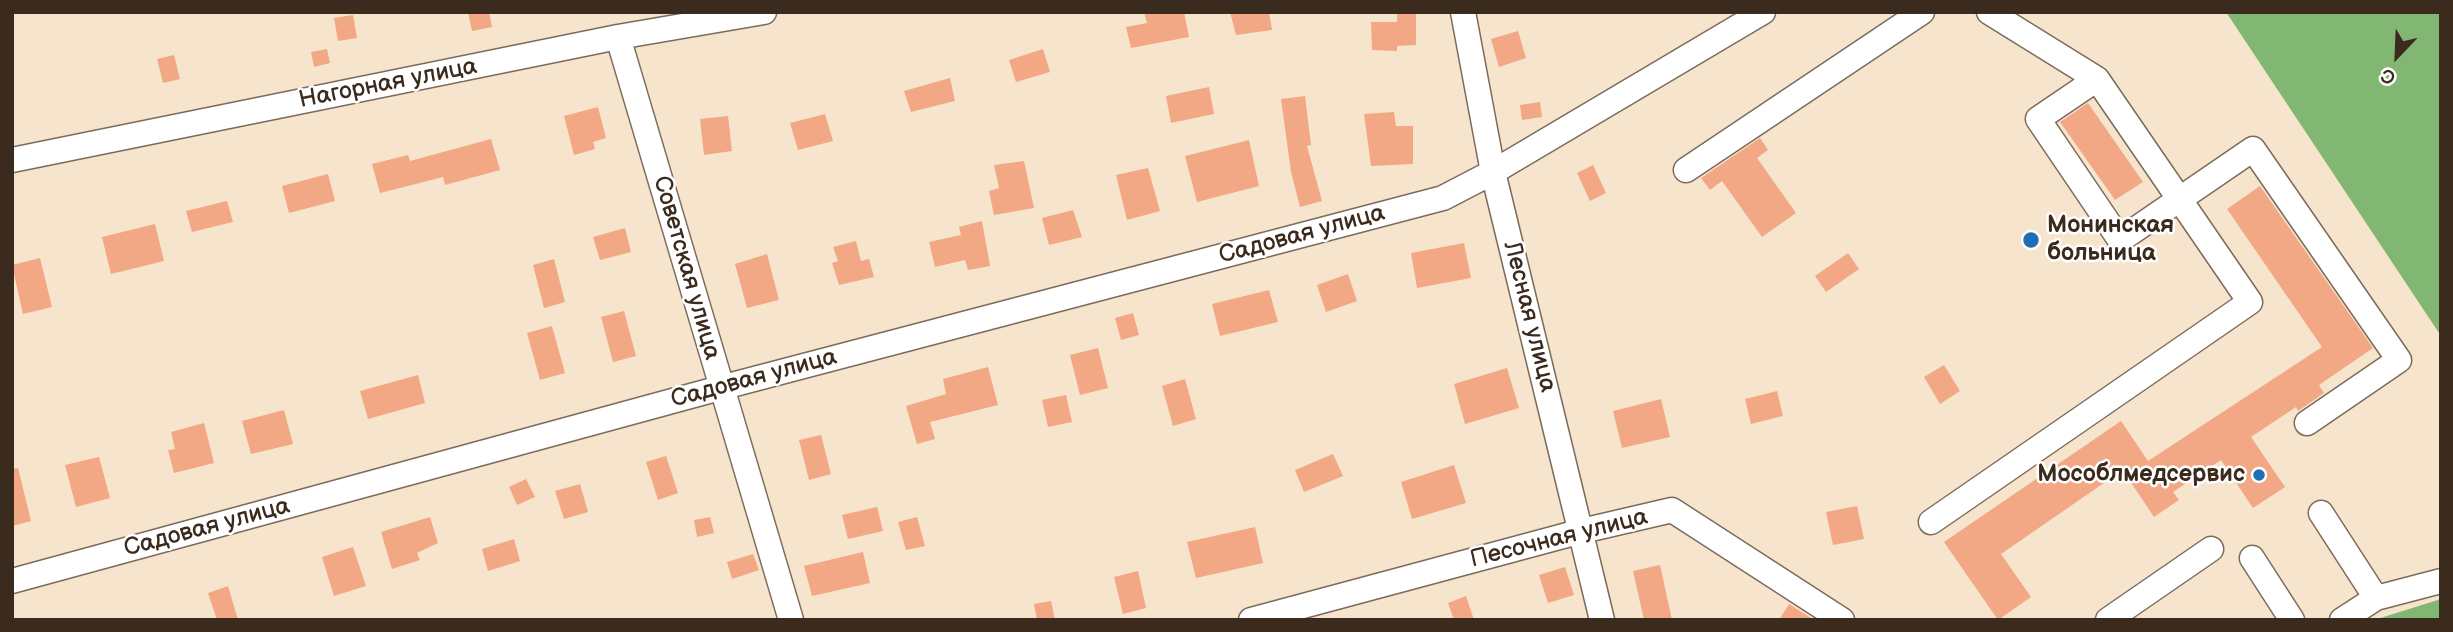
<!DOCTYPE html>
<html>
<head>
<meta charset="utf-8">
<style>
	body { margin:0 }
	#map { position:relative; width:2453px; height:632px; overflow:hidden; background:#f6e4cd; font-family:"Balsamiq Sans",sans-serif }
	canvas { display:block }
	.frame { position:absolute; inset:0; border:14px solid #3b2a1e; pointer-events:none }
	.north { position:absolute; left:2362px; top:21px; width:70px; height:70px; -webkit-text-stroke:5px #fff; paint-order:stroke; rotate:203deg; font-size:19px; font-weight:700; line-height:28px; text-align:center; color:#3b2a1e }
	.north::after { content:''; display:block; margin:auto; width:24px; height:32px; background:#3b2a1e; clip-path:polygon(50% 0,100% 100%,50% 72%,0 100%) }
</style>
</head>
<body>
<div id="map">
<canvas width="2453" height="632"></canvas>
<div class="frame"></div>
<div class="north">С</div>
</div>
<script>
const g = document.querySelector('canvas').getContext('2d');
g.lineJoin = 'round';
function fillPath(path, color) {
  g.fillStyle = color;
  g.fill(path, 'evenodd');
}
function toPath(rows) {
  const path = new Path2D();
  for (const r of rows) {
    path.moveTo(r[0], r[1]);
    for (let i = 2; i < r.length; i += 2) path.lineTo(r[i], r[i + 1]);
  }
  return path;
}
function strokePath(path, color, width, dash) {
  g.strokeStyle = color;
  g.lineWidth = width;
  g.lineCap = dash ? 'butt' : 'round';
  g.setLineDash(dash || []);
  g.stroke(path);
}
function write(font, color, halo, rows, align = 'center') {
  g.font = font + ' "Balsamiq Sans",sans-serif';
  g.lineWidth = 5;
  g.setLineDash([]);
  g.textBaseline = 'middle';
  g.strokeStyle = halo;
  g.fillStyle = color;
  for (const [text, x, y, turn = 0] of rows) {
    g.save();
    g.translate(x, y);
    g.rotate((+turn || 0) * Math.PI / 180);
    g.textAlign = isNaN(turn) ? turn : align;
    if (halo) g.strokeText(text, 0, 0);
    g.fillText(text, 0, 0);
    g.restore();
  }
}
const forest = toPath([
	[2226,12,2441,12,2441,336],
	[2441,599,2441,620,2374,620]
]);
const building = toPath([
	[468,12,489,12,492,27,472,31],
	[1144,12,1184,12,1189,37,1131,48,1126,27,1147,23],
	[1230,12,1269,12,1272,30,1236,35],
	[1397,14,1416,14,1416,45,1397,46,1397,51,1372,50,1371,22,1397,22],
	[353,15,357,38,338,41,334,18],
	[1518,31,1526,58,1499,67,1491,39],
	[327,49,330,63,314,67,311,52],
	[1043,49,1050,72,1016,82,1009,60],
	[174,55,180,79,163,83,157,59],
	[950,78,955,101,911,112,904,91],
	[1209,87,1214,114,1171,123,1166,96],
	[1305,96,1311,145,1307,146,1322,201,1300,207,1291,172,1281,99],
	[1540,102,1542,117,1522,120,1520,105],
	[2088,103,2143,182,2115,200,2060,122],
	[598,107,606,138,593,142,595,149,574,155,564,116],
	[1394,112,1396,126,1413,126,1413,164,1371,166,1364,114],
	[825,114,833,141,798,150,790,123],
	[728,116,732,151,704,155,700,119],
	[1760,138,1768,150,1757,158,1796,213,1762,237,1722,181,1710,190,1701,178],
	[491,139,500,170,445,185,443,177,380,193,372,164,408,155,410,161],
	[1249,140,1259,186,1197,202,1185,156],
	[1024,161,1034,208,994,215,989,191,999,188,994,165],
	[1593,165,1606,193,1590,201,1577,173],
	[1148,168,1160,211,1127,220,1116,175],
	[328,174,335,201,289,213,282,186],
	[2260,186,2373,348,2319,385,2324,393,2298,411,2296,407,2251,437,2285,487,2253,508,2221,460,2173,492,2179,500,2154,517,2124,472,2116,479,2114,476,2001,554,2031,597,1998,620,1944,542,2121,421,2148,461,2322,347,2227,209],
	[227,201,233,222,192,232,186,211],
	[1073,210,1082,237,1049,245,1042,218],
	[982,221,990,266,968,270,965,260,935,267,929,242,961,235,959,227],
	[155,224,164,261,111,274,102,237],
	[625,228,631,252,600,260,593,237],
	[856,241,861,261,869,259,874,277,839,285,832,263,838,261,833,247],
	[1464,243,1471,278,1417,288,1411,253],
	[1848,253,1859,269,1826,292,1815,276],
	[767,254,779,300,747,308,735,264],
	[40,258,52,307,23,314,12,265],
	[554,259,565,302,544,308,533,265],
	[1348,274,1357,301,1326,312,1317,285],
	[1269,290,1278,322,1220,336,1212,304],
	[624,311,636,356,613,362,601,317],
	[1133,313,1139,335,1121,340,1115,318],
	[552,326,565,373,540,380,527,333],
	[1098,348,1108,388,1080,395,1070,355],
	[1944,365,1960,391,1940,404,1924,377],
	[988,367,998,405,930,422,935,439,917,444,906,406,946,394,943,379],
	[1507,368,1519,408,1465,424,1454,384],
	[418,375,425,403,368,419,360,391],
	[1185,379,1196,419,1173,426,1162,386],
	[1777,391,1783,416,1751,424,1745,399],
	[1066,395,1072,422,1048,427,1042,400],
	[1661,399,1670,437,1622,448,1613,411],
	[284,410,293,444,251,454,242,421],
	[204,423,214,463,174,473,168,450,175,449,171,432],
	[821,435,831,474,809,480,799,440],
	[1333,454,1343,476,1304,492,1295,470],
	[666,456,678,493,658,500,646,462],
	[99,457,110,498,76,507,65,465],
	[1454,465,1466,503,1412,519,1401,482],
	[18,468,31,521,12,526,12,469],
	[526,479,535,497,517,505,509,487],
	[580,484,588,512,564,519,555,491],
	[1857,506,1864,539,1833,545,1826,512],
	[877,507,883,531,848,539,842,515],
	[430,517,438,543,417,553,420,560,392,569,381,532],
	[710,517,714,533,697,537,694,520],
	[917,517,925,546,906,550,898,522],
	[1255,527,1263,563,1196,578,1187,542],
	[514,539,520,561,488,571,482,549],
	[353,547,366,586,334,596,322,557],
	[863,552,870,583,812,596,804,566],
	[753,554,759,570,732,579,727,562],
	[1660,565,1672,620,1644,620,1633,571],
	[1565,567,1574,595,1548,603,1539,575],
	[1138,571,1146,608,1123,614,1114,577],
	[228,586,238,620,217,620,208,593],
	[1466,596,1474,620,1454,620,1448,603],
	[1051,601,1055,620,1037,620,1034,604],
	[1789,604,1814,620,1779,620]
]);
const minor = toPath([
	[1463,12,1493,172,1602,620],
	[618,37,791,620],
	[2097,79,2038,119,2120,240,2253,149,2399,360,2307,423],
	[12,160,618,37,764,12],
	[1686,170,1922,12],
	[2321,513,2376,598],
	[1931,522,2250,302,2097,79,1989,12],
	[2252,558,2292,620],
	[12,581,720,388,1443,198,1493,172,1763,12],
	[1251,620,1582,531,1672,510,1842,620],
	[2108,620,2211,549],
	[2342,620,2376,598,2441,581]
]);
const markers = [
	[2031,240,9,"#1f6fb2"],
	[2259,475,7,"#1f6fb2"]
];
const streetNames = [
	["Нагорная улица",388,84,-11],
	["Садовая улица",1302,235,-15],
	["Советская улица",686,268,74],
	["Лесная улица",1529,317,76],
	["Садовая улица",754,379,-15],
	["Садовая улица",207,528,-15],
	["Песочная улица",1559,539,-14]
];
const poiNames = [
	["Монинская",2047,226],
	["больница",2047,254],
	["Мособлмедсервис",2245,475,"right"]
];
fillPath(forest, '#82b773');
fillPath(building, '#f2a884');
strokePath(minor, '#7c6b5b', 27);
strokePath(minor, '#fff', 24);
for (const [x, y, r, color] of markers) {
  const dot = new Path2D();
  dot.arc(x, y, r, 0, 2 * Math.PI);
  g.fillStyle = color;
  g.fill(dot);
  strokePath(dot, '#fff', 2.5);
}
write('24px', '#3b2a1e', '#fff', streetNames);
write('bold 24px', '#3b2a1e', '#fff', poiNames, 'left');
</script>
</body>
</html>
